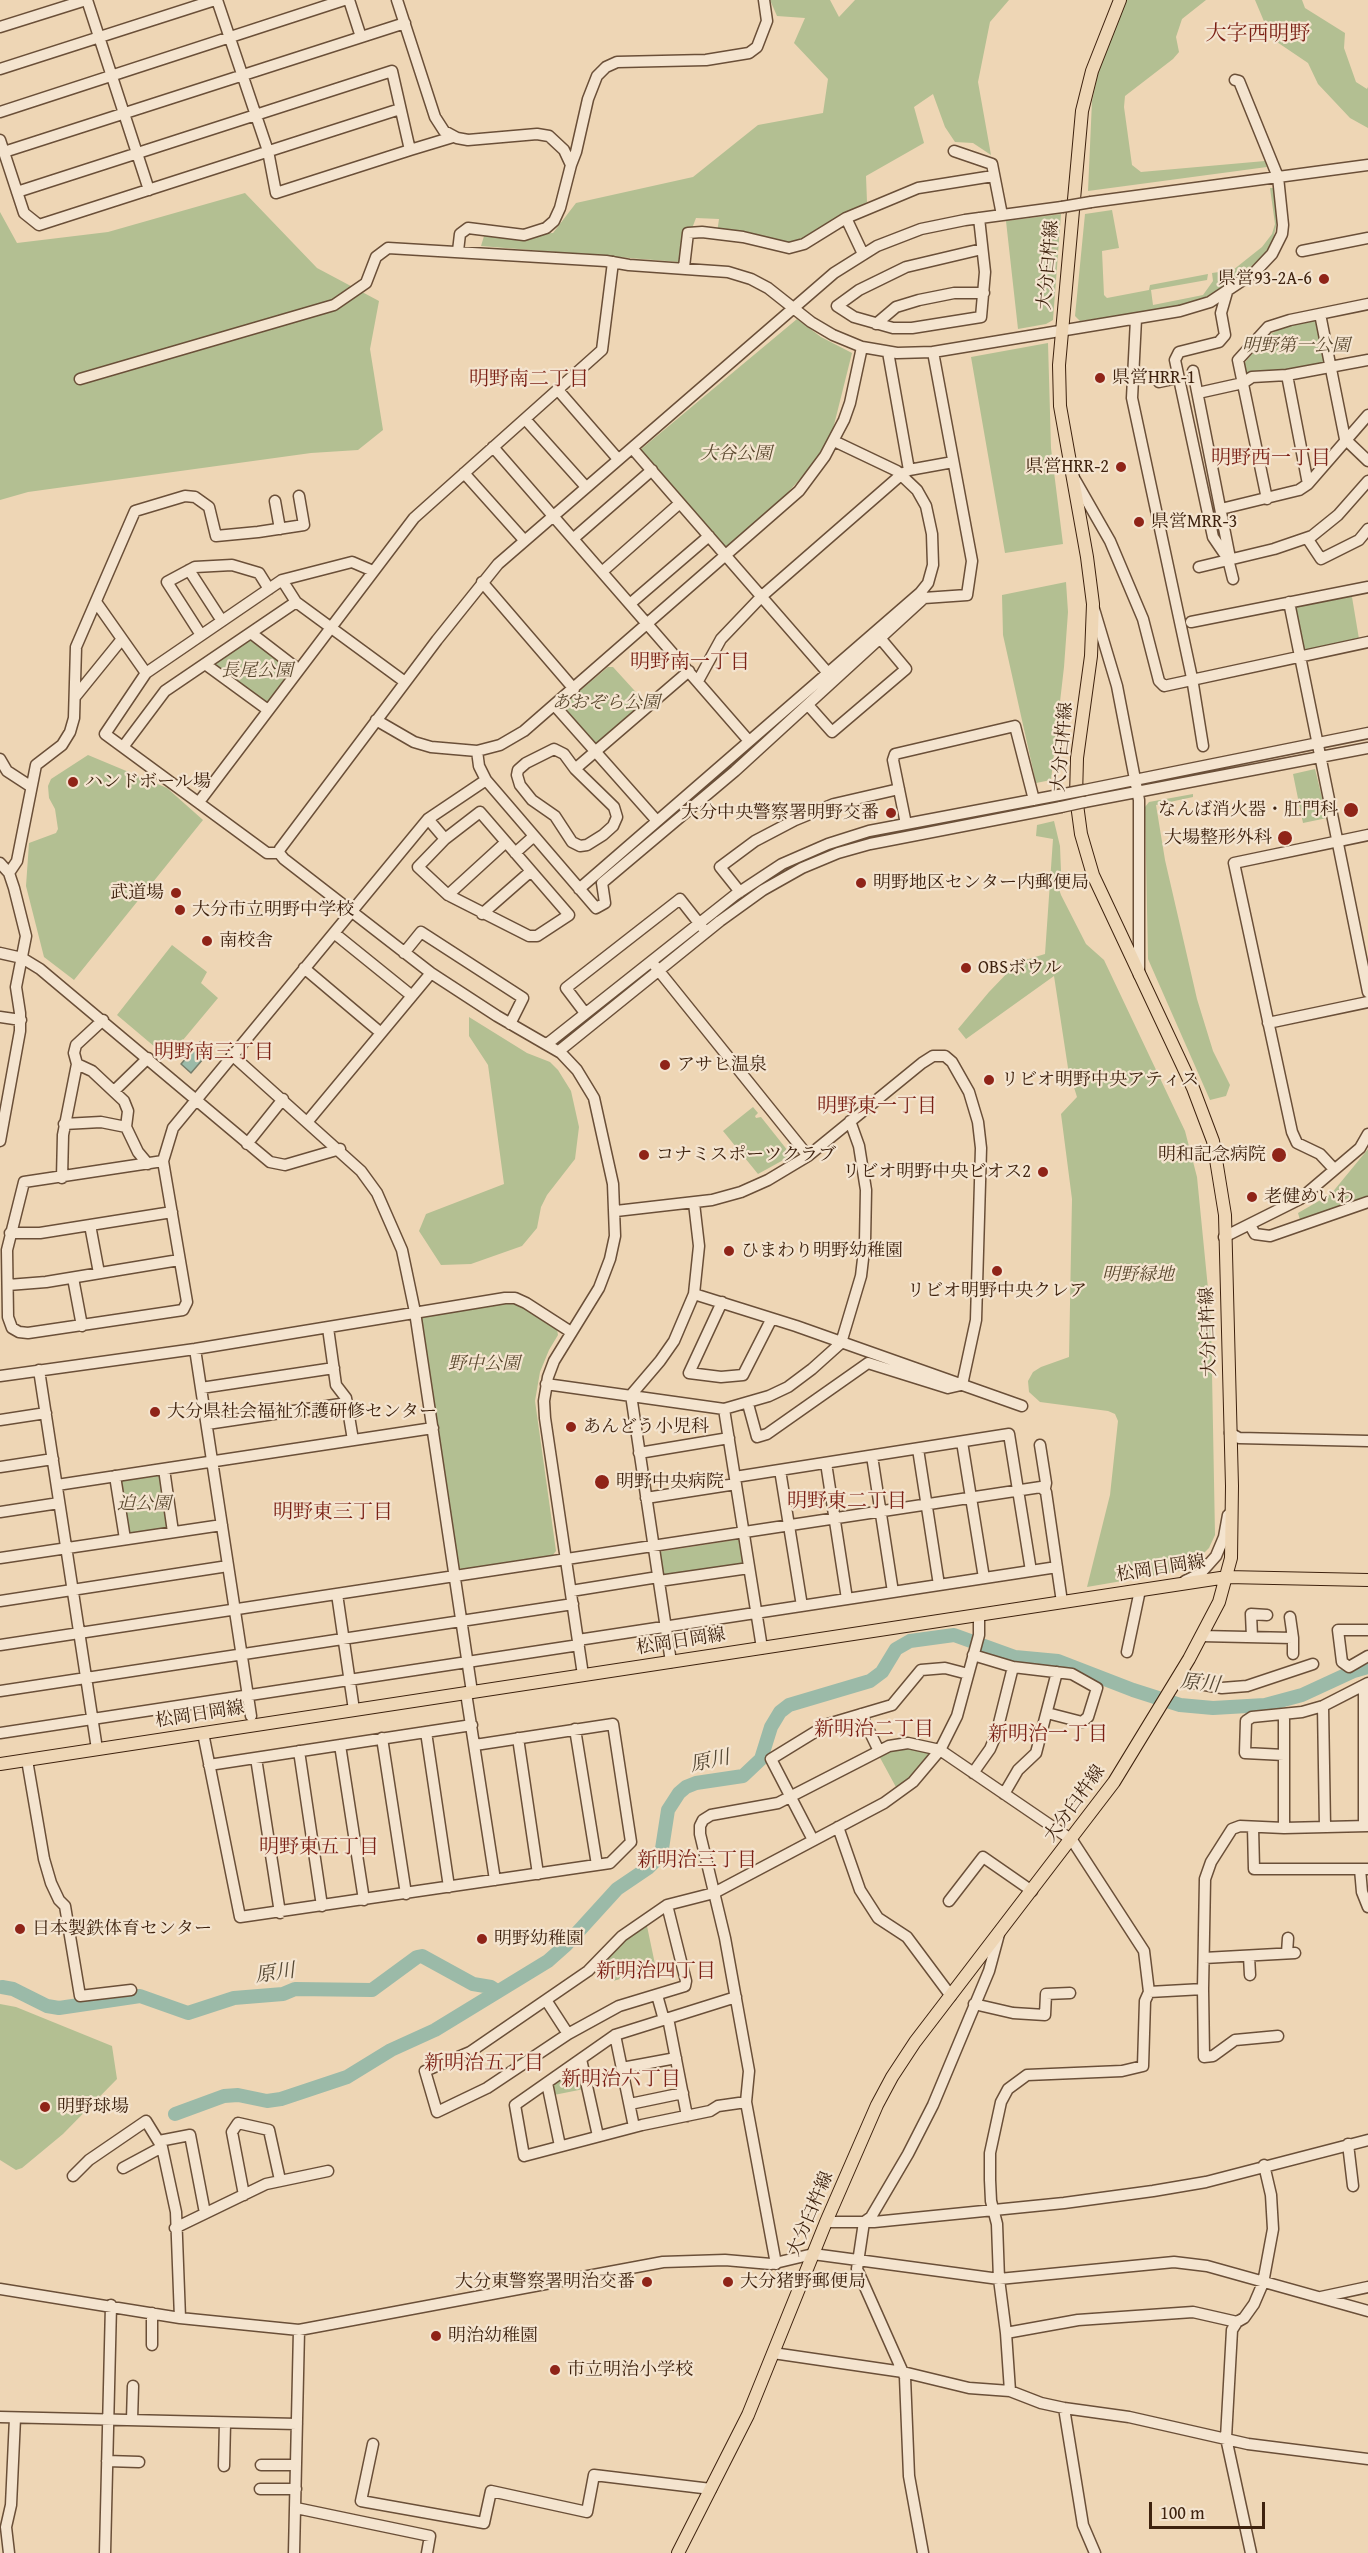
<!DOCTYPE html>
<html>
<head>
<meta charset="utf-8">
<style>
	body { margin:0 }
	#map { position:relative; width:1368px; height:2553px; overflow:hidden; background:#eed6b5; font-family:"Gentium Book Plus",serif }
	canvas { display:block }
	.scale { position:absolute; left:1149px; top:2502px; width:116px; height:27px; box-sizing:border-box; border:3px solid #3e220e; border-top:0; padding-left:8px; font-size:18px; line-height:21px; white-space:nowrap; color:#3e220e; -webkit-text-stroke:4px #f4e4cf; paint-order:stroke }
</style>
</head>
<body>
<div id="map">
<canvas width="1368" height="2553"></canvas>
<div class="scale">100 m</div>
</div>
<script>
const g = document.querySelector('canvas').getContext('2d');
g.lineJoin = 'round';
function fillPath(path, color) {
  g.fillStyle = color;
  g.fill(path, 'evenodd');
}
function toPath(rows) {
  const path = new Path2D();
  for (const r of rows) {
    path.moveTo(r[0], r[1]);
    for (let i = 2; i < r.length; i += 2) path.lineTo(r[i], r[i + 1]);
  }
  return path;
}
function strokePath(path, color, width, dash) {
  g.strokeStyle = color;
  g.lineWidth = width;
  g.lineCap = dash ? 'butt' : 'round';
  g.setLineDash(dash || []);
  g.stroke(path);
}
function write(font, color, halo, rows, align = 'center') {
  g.font = font + ' "Gentium Book Plus","Noto Serif JP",serif';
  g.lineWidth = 4.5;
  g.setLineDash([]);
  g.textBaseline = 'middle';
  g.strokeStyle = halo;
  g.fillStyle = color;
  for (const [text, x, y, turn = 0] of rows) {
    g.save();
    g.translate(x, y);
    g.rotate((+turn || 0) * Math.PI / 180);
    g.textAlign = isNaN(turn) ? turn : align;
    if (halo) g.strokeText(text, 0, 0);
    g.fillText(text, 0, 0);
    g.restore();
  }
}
const green = toPath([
	[770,0,830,0,839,17,855,0,1009,0,990,22,978,82,991,155,973,143,955,142,945,127,933,94,914,107,924,143,866,176,867,202,790,246,717,233,719,219,696,218,679,262,481,246,484,236,553,233,576,203,693,177,758,125,823,113,828,79,794,43,805,18,777,16],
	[1127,0,1206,0,1182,19,1176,37,1179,52,1173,59,1125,96,1124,107,1132,165,1141,172,1265,161,1267,167,1088,191,1092,101,1102,56],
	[1255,0,1302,0,1305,8,1345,33,1344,48,1356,82,1367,89,1368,87,1368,128,1350,118,1318,84,1308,63,1271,38],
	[1270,188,1274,188,1278,218,1272,244,1260,259,1222,290,1185,306,1080,321,1075,316,1085,214,1112,210,1119,248,1102,251,1104,295,1107,298,1149,290,1150,285,1208,274,1207,280,1151,290,1153,305,1203,295,1213,281,1212,273,1233,270,1262,247,1272,234,1275,224],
	[245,193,317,268,379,301,370,349,383,430,358,450,311,453,28,492,0,500,0,212,17,243,108,232],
	[1061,214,1053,320,1046,324,1018,329,1006,221],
	[797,319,821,337,852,353,833,429,816,461,782,499,726,548,640,450],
	[1315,319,1324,363,1247,377,1242,366,1267,336,1284,327],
	[1048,343,1051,448,1063,544,1005,553,971,357],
	[1066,582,1068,612,1064,667,1051,780,1036,783,1003,635,1002,595],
	[1347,594,1352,597,1359,639,1304,650,1292,605],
	[249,638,292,669,293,673,269,704,213,667,213,663],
	[608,667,613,667,644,701,644,705,598,745,593,745,563,709,563,705],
	[88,755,167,788,203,820,74,980,44,957,26,886,29,843,56,833,58,829,55,809,49,798,48,786,51,779],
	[1315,769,1327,818,1303,823,1293,774],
	[1193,794,1193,797,1156,805,1165,860,1197,999,1213,1051,1230,1085,1226,1096,1210,1100,1148,959,1145,807,1149,802],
	[1054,821,1060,846,1061,871,1058,886,1061,895,1086,944,1104,960,1185,1131,1197,1177,1211,1319,1215,1535,1209,1548,1191,1566,1180,1571,1087,1587,1110,1495,1118,1421,1115,1414,1108,1411,1040,1402,1029,1392,1028,1381,1033,1372,1041,1367,1069,1357,1072,1199,1061,1114,1077,1097,1068,1068,1054,976,966,1039,958,1029,989,992,1013,967,1025,960,1045,954,1053,839,1036,836,1037,825],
	[172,945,207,972,201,983,218,998,168,1058,117,1015],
	[469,1017,527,1053,550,1062,558,1070,571,1091,579,1127,575,1159,547,1195,541,1207,537,1228,522,1246,471,1264,441,1265,419,1231,426,1214,504,1184,488,1065,469,1036],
	[753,1107,758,1113,755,1116,756,1118,761,1117,788,1151,787,1158,758,1174,723,1131],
	[1368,1149,1368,1200,1301,1223,1298,1213,1331,1194],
	[511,1302,519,1304,557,1329,558,1335,549,1350,540,1372,535,1401,556,1551,552,1556,463,1570,458,1567,421,1320,423,1315],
	[158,1474,162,1476,168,1530,131,1536,127,1533,119,1482,122,1479],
	[741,1539,745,1563,662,1576,658,1552],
	[912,1746,930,1751,930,1754,916,1773,897,1789,878,1754,893,1749],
	[643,1923,647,1926,656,1969,613,1981,603,1962],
	[0,2004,16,2007,112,2046,117,2079,63,2134,22,2168,16,2170,0,2160],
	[576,2069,580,2070,584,2089,554,2095,552,2086,554,2082]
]);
const water = toPath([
	[200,1042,210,1051,191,1073,181,1064,200,1042]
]);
const river = toPath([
	[2,1987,13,1989,47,2006,59,2008,140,1996,188,2013,234,1998,283,1994,295,1989,372,1990,417,1957,422,1956,473,1984,491,1987,497,1991],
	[175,2114,224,2096,238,2095,267,2101,281,2099,347,2077,391,2050,435,2030,548,1961,566,1945,617,1889,648,1868,661,1855,668,1810,679,1793,686,1787,696,1783,743,1776,761,1759,771,1727,780,1712,789,1705,870,1681,882,1672,896,1649,910,1641,954,1635,1015,1657,1058,1661,1133,1690,1180,1705,1213,1708,1265,1705,1302,1695,1354,1671,1368,1667]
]);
const minor = toPath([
	[87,0,149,190],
	[217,0,268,151,276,193,410,150],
	[349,0,361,37],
	[397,0,435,117,444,131,457,138,468,140,537,134,549,136,564,150,571,165,560,208,554,221,546,228,524,235,468,228,460,234,458,251],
	[0,27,86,0],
	[0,69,215,0],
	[0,112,344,0],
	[0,140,24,213,39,225,400,109],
	[954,151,992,164,1002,215],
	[4,152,405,23],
	[571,165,576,152,588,99,597,76,606,67,617,62,706,60,749,53,757,47,767,21,764,0],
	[17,192,392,71,410,150,453,137],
	[1091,202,1368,165],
	[979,218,985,272,981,317,912,328,893,328,854,317,837,306,859,290,906,267,982,249],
	[1302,251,1368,238],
	[863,254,846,218,918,188,993,176],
	[684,267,688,233,702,232,743,237,789,248,804,244,846,218],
	[1227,292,1221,313,1225,335,1219,342,1179,352,1175,360,1213,537,1228,559,1233,579],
	[1320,314,1345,439,1368,461],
	[1136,319,1132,398,1192,678,1203,746],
	[876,324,896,307,919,300,954,293,984,293],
	[888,352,909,470],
	[1193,371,1230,558],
	[1287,375,1308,484],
	[80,379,334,305,366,283,376,257,388,248,606,261,629,265,728,272,751,279,768,288,811,322,833,335,862,347,897,353,933,352,1180,311,1210,302,1255,272,1272,254,1282,234,1283,225,1278,177,1239,81,1235,80],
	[1159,382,1178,378],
	[558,390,618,459],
	[1198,393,1243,383,1252,377,1287,375,1368,360],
	[525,419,586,487],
	[493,447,749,741],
	[632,448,828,673],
	[464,473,524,540],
	[1074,478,1110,541,1143,619,1159,681,1164,686,1368,642],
	[1267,499,1238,360,1268,327,1290,320,1368,304],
	[275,501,280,529],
	[1221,509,1299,490,1308,484,1368,415],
	[574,538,652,470],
	[1307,538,1321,559,1359,540,1368,529],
	[1199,567,1274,549,1312,536,1338,515,1368,481],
	[189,570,222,621],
	[603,571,680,503],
	[282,580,296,602,405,682],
	[482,582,574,689],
	[96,602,146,673],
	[1289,602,1368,992],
	[631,603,709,536],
	[1094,609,1117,686,1139,800,1139,975],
	[1191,622,1368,587],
	[251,633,299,670],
	[201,635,167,582,195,567,232,565,259,573,269,589],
	[205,664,268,710],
	[698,681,721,639,762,596,902,474,909,470,953,462],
	[75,697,122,639],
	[808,705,832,732,906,669,880,638],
	[555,706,657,821],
	[376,720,414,742,431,747,477,751,500,745,524,731,799,491,825,456,844,420,850,403,862,347],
	[123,747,165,691,296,602],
	[477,751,479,766,486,780,596,908,605,903,602,883,735,771,924,598,967,595,972,561,933,352],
	[0,759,7,771,30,786],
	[575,769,564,754,554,749,526,763,518,770,517,775,520,785,532,800,555,816,572,842,580,846,587,845,603,835,613,826,617,817,614,807,575,769,689,671],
	[1085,790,1368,733],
	[199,802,414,518,602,350,613,262],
	[1084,802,1368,748],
	[480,812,569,915,537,936,529,936,448,895,418,867,445,839,480,812],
	[428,819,445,839],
	[906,824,893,760,895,754,1015,726,1034,800],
	[279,853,267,853,105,734,146,673,282,580,352,562,373,571],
	[515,853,534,836],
	[0,863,9,873,14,888,26,936,16,987,20,1013,20,1031,0,1141],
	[9,873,17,861,36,765,62,745,70,732,74,718,76,647,135,511,185,496,195,497,209,507,216,536,258,532,304,525,299,496],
	[579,889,920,593,928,583,933,565,932,534,926,506,917,490,897,471,834,441],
	[740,892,720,867,755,841,795,820,834,804,899,789],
	[448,895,506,842],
	[482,914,531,871],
	[334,933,412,996],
	[0,953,22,958,40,969,270,1162,285,1165,340,1149],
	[404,953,421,932,523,998,510,1024],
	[655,966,808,1156],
	[304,968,381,1033],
	[585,1013,566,988,680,899,702,927],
	[0,1017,21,1020],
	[103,1020,76,1045,74,1053,77,1064,92,1071,124,1101,128,1111,126,1127],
	[1268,1023,1368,1002],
	[547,1044,735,895,782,864,828,844,869,831,1059,795],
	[559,1051,720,921,763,890,802,868,838,853,870,844,1061,807],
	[232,1055,361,1171,377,1193,402,1250,415,1312,472,1692],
	[114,1091,148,1058],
	[308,1121,431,973],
	[64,1124,101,1122,126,1127,138,1152,148,1164],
	[247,1144,283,1099],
	[163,1161,24,1182,7,1250,8,1317,12,1328,19,1332,28,1333,183,1310,187,1302,163,1161,173,1128,428,819,486,780],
	[1334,1169,1320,1154,1297,1143,1292,1132,1234,863,1368,835],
	[62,1178,63,1135,77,1064],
	[616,1211,712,1200,741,1192,768,1180,808,1156,922,1063,933,1056,945,1056,952,1062,969,1092,978,1122,981,1148,976,1320,962,1385],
	[90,1225,99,1273],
	[1250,1225,1255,1234,1270,1236,1368,1202],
	[10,1233,40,1233,172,1212],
	[1224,1237,1300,1199,1360,1148,1368,1134],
	[73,1278,82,1326],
	[8,1285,46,1282,179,1260],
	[694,1294,796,1326,1022,1406],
	[722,1302,689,1373,721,1377,743,1375,771,1320],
	[328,1328,336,1385,346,1398,353,1440],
	[195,1349,251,1716],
	[39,1370,97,1749],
	[0,1376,195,1349,505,1298,515,1298,526,1303,571,1332],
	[546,1384,724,1409,769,1396,788,1387,812,1369,841,1343,861,1276,865,1242,866,1190,859,1146,850,1121],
	[201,1388,334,1368],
	[748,1404,757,1437,767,1434,868,1363,948,1388,961,1385],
	[724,1409,762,1648],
	[0,1420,46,1413],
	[207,1424,347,1403],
	[1230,1433,1239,1438,1368,1441],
	[962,1442,984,1578],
	[1040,1445,1046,1483,1045,1488],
	[918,1449,939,1585],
	[639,1453,729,1438],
	[872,1456,893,1592],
	[826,1463,847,1599],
	[0,1467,53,1459],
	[164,1469,173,1532],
	[780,1470,802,1606],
	[115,1476,125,1539],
	[735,1477,1009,1434,1031,1571],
	[57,1485,433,1428],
	[646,1498,736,1484],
	[0,1512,59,1503],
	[0,1558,222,1525],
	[659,1581,749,1568],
	[1185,1581,1200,1574,1216,1556,1224,1537,1228,1515],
	[571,1591,658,1577],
	[337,1594,354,1710],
	[0,1601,228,1566],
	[1290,1617,1293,1638],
	[1368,1630,1338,1630,1342,1662,1349,1667,1368,1656],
	[1201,1636,1293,1638,1293,1654],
	[1252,1637,1251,1614,1267,1615],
	[578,1640,1057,1567],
	[0,1645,1041,1487,1046,1492,1062,1602],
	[1127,1652,1140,1590],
	[973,1655,1013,1667,1072,1674,1097,1688,1088,1717,1082,1722,1047,1713],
	[671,1662,631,1395,660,1361,674,1341,694,1294,699,1246,694,1203],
	[1183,1669,1188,1682,1222,1688,1247,1686,1313,1664],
	[583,1675,545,1418,544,1401,548,1377,554,1361,599,1288,610,1259,615,1236,613,1184,594,1098,577,1070,561,1053,497,1016,431,973,284,859,279,853,280,849,437,640,498,564,834,273,877,246,921,229,965,220,1062,207],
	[1364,1686,1364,1826],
	[0,1691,573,1604],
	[466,1693,495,1880],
	[1323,1706,1325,1827],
	[861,1714,879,1751],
	[575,1729,597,1865],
	[426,1732,449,1887],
	[0,1733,579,1645],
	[203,1733,240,1917,610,1863,631,1842,613,1724,475,1745],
	[382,1738,406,1894],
	[518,1738,538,1874],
	[340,1745,364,1900],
	[299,1751,322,1906],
	[1284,1755,1245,1753,1246,1721,1252,1717,1302,1712,1323,1706,1368,1683],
	[256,1758,280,1913],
	[27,1760,44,1859,51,1883,59,1900,65,1906,80,1996,131,1990],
	[209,1765,472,1725],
	[973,1773,990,1749,996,1735,1013,1667],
	[1004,1794,1018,1770,1036,1753,1057,1672],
	[838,1827,860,1890,878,1918,907,1937,951,1996],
	[1253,1827,1254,1869,1368,1869],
	[1284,1828,1284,1714],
	[813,1840,771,1759,828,1724,892,1705,921,1670,945,1668,968,1674],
	[1360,1869,1362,1892,1368,1907],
	[949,1901,983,1857,1032,1891],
	[667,1905,686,1981,685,1986,619,2006,568,2034,487,2088,437,2112,425,2071,470,2052,588,1971,622,1936,667,1905,714,1893,884,1803,913,1782,940,1750,957,1716,979,1635,979,1615],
	[1287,1953,1288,1938],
	[1249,1956,1250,1975],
	[1204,1958,1295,1953],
	[1149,1992,1203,1989],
	[657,1995,664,2020],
	[736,1997,615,2035,515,2105,524,2156,642,2125,710,2111,718,2106,746,2102],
	[546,2000,568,2034],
	[974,2004,1013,2013,1045,2015,1046,1994,1070,1993],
	[668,2018,687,2116],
	[615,2035,634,2127],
	[1278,2036,1235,2040,1213,2056,1204,2057,1203,1989,1205,1879,1211,1862,1232,1829,1240,1826,1284,1828,1368,1826],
	[581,2059,598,2136],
	[622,2068,676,2058],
	[547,2083,560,2146],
	[630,2104,683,2093],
	[159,2141,190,2135,205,2213],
	[1348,2144,1353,2186],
	[123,2168,162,2147],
	[73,2176,89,2160,146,2121,162,2147,176,2212,180,2318],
	[244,2195,232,2132,238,2123,269,2130,280,2180],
	[826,2222,874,2222,1064,2203,1153,2191,1206,2182,1368,2140],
	[175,2228,266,2184,328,2171],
	[776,2264,746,2102,749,2071,725,1938,700,1834,700,1826,703,1820,711,1815,778,1803,889,1746,908,1743,940,1750,1072,1840,1144,1951,1149,1992,1145,2001,1143,2066,1122,2071,1027,2075,1008,2089,1001,2102,990,2153,990,2180,991,2201,997,2224,999,2279,1006,2333,1010,2391],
	[0,2289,180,2318,299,2330,663,2262,725,2260,771,2264,813,2254,999,2279,1174,2262,1207,2266,1368,2311],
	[1321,2297,1368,2287],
	[152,2313,152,2345],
	[1006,2333,1078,2320,1193,2312,1237,2322],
	[773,2353,903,2372,969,2388,1010,2391,1041,2403,1064,2408,1129,2417,1248,2444,1368,2459],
	[1064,2408,1083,2525,1095,2553],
	[0,2417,297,2424],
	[132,2420,133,2386],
	[373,2444,361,2501,484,2523,491,2491,587,2512,594,2475,711,2489],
	[107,2461,139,2462],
	[261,2465,296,2465],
	[224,2466,225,2423],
	[260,2489,296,2489],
	[296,2508,430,2536,427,2553],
	[9,2553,6,2527,11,2505,15,2418],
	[105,2553,111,2305],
	[294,2553,299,2330],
	[923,2553,909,2476,905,2377,857,2269,864,2222,871,2217,908,2154,933,2105,989,1971,999,1934],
	[1251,2553,1226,2438,1232,2330,1237,2322,1244,2318,1254,2304,1263,2283,1273,2229,1271,2195,1264,2165]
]);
const major = toPath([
	[0,1764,1227,1577,1368,1580],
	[678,2553,748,2415,826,2222,877,2105,892,2077,915,2042,1114,1782,1189,1659,1219,1602,1231,1558,1232,1486,1225,1215,1213,1141,1193,1088,1093,875,1081,834,1076,797,1077,758,1091,656,1093,604,1087,557,1060,406,1059,365,1082,111,1092,71,1120,0]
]);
const minorBridge = toPath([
	[1062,207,1091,202],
	[1059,795,1085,790],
	[1061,807,1084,802]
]);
const markers = [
	[1324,279,6,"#8f2418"],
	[1100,378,6,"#8f2418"],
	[1121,467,6,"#8f2418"],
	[1139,522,6,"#8f2418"],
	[73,782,6,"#8f2418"],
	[1351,810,8,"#8f2418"],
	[891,813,6,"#8f2418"],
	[1285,838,8,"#8f2418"],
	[861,883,6,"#8f2418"],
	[176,893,6,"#8f2418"],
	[180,910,6,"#8f2418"],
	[207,941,6,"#8f2418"],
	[966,968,6,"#8f2418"],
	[665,1065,6,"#8f2418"],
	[989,1080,6,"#8f2418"],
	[644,1155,6,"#8f2418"],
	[1279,1155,8,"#8f2418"],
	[1043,1172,6,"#8f2418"],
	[1252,1197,6,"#8f2418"],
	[729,1251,6,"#8f2418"],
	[997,1271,6,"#8f2418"],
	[155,1412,6,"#8f2418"],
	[571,1427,6,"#8f2418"],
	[602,1482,8,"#8f2418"],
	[20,1929,6,"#8f2418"],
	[482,1939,6,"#8f2418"],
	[45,2107,6,"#8f2418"],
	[647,2282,6,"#8f2418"],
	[728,2282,6,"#8f2418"],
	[436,2336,6,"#8f2418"],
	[555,2370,6,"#8f2418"]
];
const streetNames = [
	["大分臼杵線",1049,265,-85],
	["大分臼杵線",1063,747,-85],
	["大分臼杵線",1209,1332,-92],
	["松岡日岡線",1161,1569,-9],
	["松岡日岡線",681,1642,-9],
	["松岡日岡線",200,1715,-9],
	["大分臼杵線",1075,1804,-54],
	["大分臼杵線",811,2214,-67]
];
const poiNames = [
	["県営93-2A-6",1312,279,"right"],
	["県営HRR-1",1112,378],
	["県営HRR-2",1109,467,"right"],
	["県営MRR-3",1151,522],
	["ハンドボール場",85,782],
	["なんば消火器・肛門科",1338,810,"right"],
	["大分中央警察署明野交番",879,813,"right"],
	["大場整形外科",1272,838,"right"],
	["明野地区センター内郵便局",873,883],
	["武道場",164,893,"right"],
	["大分市立明野中学校",192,910],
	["南校舎",219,941],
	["OBSボウル",978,968],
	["アサヒ温泉",677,1065],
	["リビオ明野中央アティス",1001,1080],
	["コナミスポーツクラブ",656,1155],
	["明和記念病院",1266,1155,"right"],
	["リビオ明野中央ビオス2",1031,1172,"right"],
	["老健めいわ",1264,1197],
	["ひまわり明野幼稚園",741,1251],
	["リビオ明野中央クレア",997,1291,"center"],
	["大分県社会福祉介護研修センター",167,1412],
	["あんどう小児科",583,1427],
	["明野中央病院",616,1482],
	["日本製鉄体育センター",32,1929],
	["明野幼稚園",494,1939],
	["明野球場",57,2107],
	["大分東警察署明治交番",635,2282,"right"],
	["大分猪野郵便局",740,2282],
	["明治幼稚園",448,2336],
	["市立明治小学校",567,2370]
];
const parkNames = [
	["明野第一公園",1296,346],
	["大谷公園",736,454],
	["長尾公園",257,671],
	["あおぞら公園",606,703],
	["明野緑地",1138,1275],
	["野中公園",484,1364],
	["迫公園",144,1504]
];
const neighbourhoodNames = [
	["明野南二丁目",529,380],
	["明野西一丁目",1271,459],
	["明野南一丁目",690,663],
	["明野南三丁目",214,1053],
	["明野東一丁目",877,1107],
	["明野東二丁目",847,1502],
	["明野東三丁目",333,1513],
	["新明治二丁目",874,1730],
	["新明治一丁目",1048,1735],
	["明野東五丁目",319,1848],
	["新明治三丁目",697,1861],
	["新明治四丁目",656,1972],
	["新明治五丁目",484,2064],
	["新明治六丁目",621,2080]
];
const waterNames = [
	["原川",1200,1684,6],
	["原川",710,1762,-12],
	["原川",275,1974,-8]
];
const quarterNames = [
	["大字西明野",1258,35]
];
fillPath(green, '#b3bf92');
fillPath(water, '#9bbaa8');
strokePath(water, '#767d6a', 1.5);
strokePath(river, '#9bbaa8', 14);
strokePath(minor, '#6a4f38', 13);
strokePath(major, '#3e220e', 14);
strokePath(minor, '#f4e4cf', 10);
strokePath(major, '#eed6b5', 12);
strokePath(minorBridge, '#6a4f38', 13, []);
strokePath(minorBridge, '#f4e4cf', 10);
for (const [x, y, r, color] of markers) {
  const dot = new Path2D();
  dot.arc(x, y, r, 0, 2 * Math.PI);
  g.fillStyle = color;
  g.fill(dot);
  strokePath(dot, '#f4e4cf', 2);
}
write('18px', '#3e220e', '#f4e4cf', streetNames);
write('18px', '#3e220e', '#f4e4cf', poiNames, 'left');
write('italic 18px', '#5b492f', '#f4e4cf', parkNames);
write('20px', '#7a1f14', '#f4e4cf', neighbourhoodNames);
write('italic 20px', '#554834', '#f4e4cf', waterNames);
write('21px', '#7a1f14', '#f4e4cf', quarterNames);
</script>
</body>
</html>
